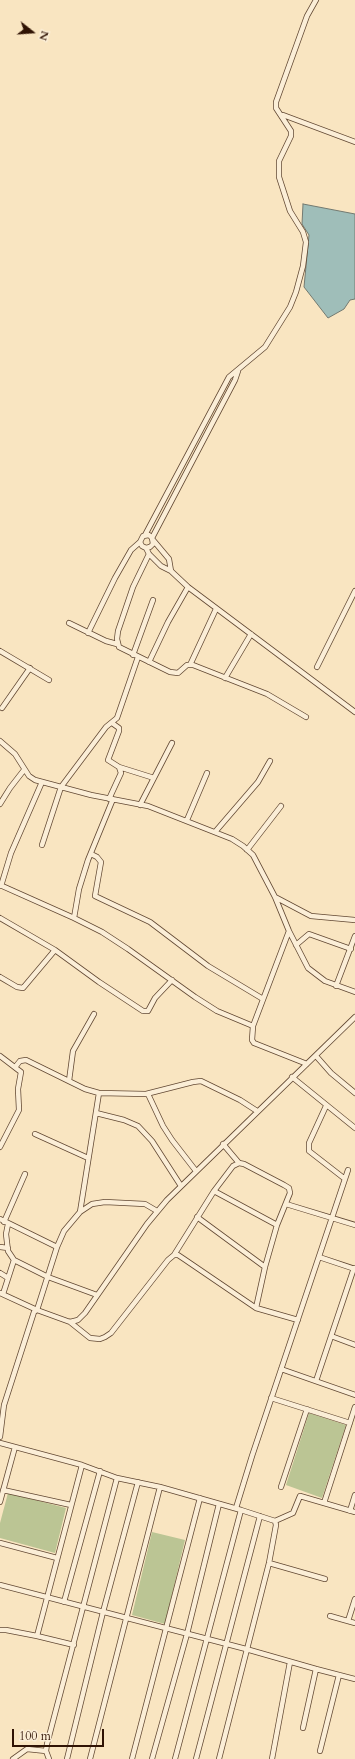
<!DOCTYPE html>
<html>
<head>
<meta charset="utf-8">
<style>
	body { margin:0 }
	#map { position:relative; width:355px; height:1759px; overflow:hidden; background:#f9e5c1; font-family:Cardo,serif }
	canvas { display:block }
	.north { position:absolute; left:12px; top:12px; width:40px; height:40px; -webkit-text-stroke:3px #fbeed7; paint-order:stroke; rotate:107deg; font-size:11px; font-weight:700; line-height:16px; text-align:center; color:#301304 }
	.north::after { content:''; display:block; margin:auto; width:14px; height:18px; background:#301304; clip-path:polygon(50% 0,100% 100%,50% 72%,0 100%) }
	.scale { position:absolute; left:12px; top:1729px; width:92px; height:18px; box-sizing:border-box; border:2px solid #301304; border-top:0; padding-left:5px; font-size:12px; line-height:14px; white-space:nowrap; color:#301304; -webkit-text-stroke:3px #fbeed7; paint-order:stroke }
</style>
</head>
<body>
<div id="map">
<canvas width="355" height="1759"></canvas>
<div class="north">N</div>
<div class="scale">100 m</div>
</div>
<script>
const g = document.querySelector('canvas').getContext('2d');
g.lineJoin = 'round';
function fillPath(path, color) {
  g.fillStyle = color;
  g.fill(path, 'evenodd');
}
function toPath(rows) {
  const path = new Path2D();
  for (const r of rows) {
    path.moveTo(r[0], r[1]);
    for (let i = 2; i < r.length; i += 2) path.lineTo(r[i], r[i + 1]);
  }
  return path;
}
function strokePath(path, color, width, dash) {
  g.strokeStyle = color;
  g.lineWidth = width;
  g.lineCap = dash ? 'butt' : 'round';
  g.setLineDash(dash || []);
  g.stroke(path);
}
const green = toPath([
	[309,1413,346,1425,322,1498,286,1485],
	[8,1493,66,1508,55,1553,0,1538,0,1523],
	[152,1532,185,1540,165,1624,132,1615]
]);
const water = toPath([
	[303,204,355,214,355,299,350,300,344,309,328,318,304,287,309,235,302,224,303,204]
]);
const minor = toPath([
	[283,115,355,142],
	[145,535,229,377,265,347,290,307,296,292,303,266,306,242,303,232,290,211,279,177,279,161,291,136,291,131,276,108,276,102,307,16,316,0],
	[153,540,169,559,171,571],
	[140,542,142,546,146,548,150,547,153,544,152,538,235,380,238,371],
	[146,548,149,554,161,566,171,571,188,587,355,712],
	[149,554,133,587,118,631,117,639,119,647,170,672,178,673,187,665,193,665,267,694,306,717],
	[69,623,106,641,117,644],
	[88,633,115,578,131,550,140,542,143,536,149,535,152,538],
	[0,651,49,680],
	[133,655,153,600],
	[149,662,168,622,188,587],
	[190,665,216,609],
	[317,667,355,591],
	[225,678,251,634],
	[2,708,30,668],
	[0,741,15,754,29,776,35,780,91,795,148,806,232,839,243,846,253,855,275,897,289,931,308,968,325,981,355,992],
	[119,767,154,778],
	[109,799,121,773,119,767,108,760,119,731,119,728,112,723],
	[113,799,88,860,79,889,74,918,102,932,128,949,195,997,217,1011,253,1026],
	[0,804,10,788,24,770],
	[140,805,172,743],
	[187,820,207,773],
	[215,832,258,782,270,761],
	[42,845,61,787,106,727,117,718,138,657],
	[247,850,281,806],
	[91,854,97,857,101,862,95,896,150,922,208,966,263,999],
	[0,885,74,918],
	[1,886,11,853,42,782],
	[275,897,311,916,355,920],
	[0,918,55,950,99,982,143,1011,148,1011,155,998,172,980],
	[289,931,253,1026,252,1040,254,1043,307,1064],
	[296,945,309,934,351,949],
	[0,977,17,987,23,988,55,950],
	[336,986,355,936],
	[0,1056,21,1072,18,1089,19,1110,0,1147],
	[316,1056,331,1073,355,1093],
	[16,1066,20,1061,26,1060,85,1089,99,1093,146,1094,193,1082,201,1081,240,1100,257,1111],
	[292,1077,355,1128],
	[69,1081,73,1051,94,1014],
	[148,1094,163,1126,172,1140,196,1171],
	[326,1106,309,1143,309,1151,345,1179],
	[96,1113,124,1120,138,1126,152,1141,181,1186],
	[35,1134,88,1158],
	[223,1144,239,1163],
	[214,1191,277,1225],
	[286,1204,355,1225],
	[80,1212,99,1093],
	[197,1217,265,1267],
	[0,1219,57,1247],
	[4,1222,25,1174],
	[8,1224,6,1234,8,1251,14,1260,48,1277,97,1295],
	[0,1247,8,1248],
	[174,1255,214,1191,233,1166,239,1163,244,1164,284,1185,289,1188,290,1193,277,1225,265,1267,256,1308],
	[319,1257,355,1269],
	[0,1273,8,1278],
	[0,1293,37,1310,57,1247,64,1231,80,1212,92,1204,105,1202,145,1204,157,1211],
	[3,1294,14,1260],
	[70,1322,90,1338,100,1339,105,1337,111,1333,168,1260,174,1255,178,1255,184,1259,256,1308,298,1320],
	[331,1336,355,1345],
	[281,1369,355,1395],
	[316,1381,354,1268],
	[271,1398,350,1423],
	[355,1407,324,1503,355,1512],
	[0,1437,4,1405,34,1312,37,1310,70,1322,78,1320,85,1313,147,1224,167,1200,355,1017],
	[0,1443,82,1465,117,1478,47,1744,46,1751,49,1759],
	[117,1478,160,1487,241,1510,275,1521,276,1525,269,1563,219,1759],
	[281,1487,307,1409],
	[3,1490,71,1505],
	[0,1502,15,1447],
	[236,1508,252,1456,348,1170],
	[350,1511,355,1495],
	[275,1521,293,1513,300,1496,324,1503],
	[0,1543,57,1558],
	[269,1563,325,1579],
	[0,1585,246,1649,316,1669,355,1679],
	[64,1602,100,1471],
	[330,1616,355,1623],
	[348,1621,355,1599],
	[0,1630,6,1630,37,1636,74,1645],
	[37,1636,82,1465],
	[303,1728,316,1669],
	[320,1751,339,1675],
	[13,1759,27,1749,46,1751],
	[67,1759,103,1612,138,1482],
	[90,1759,160,1487],
	[132,1759,200,1498],
	[152,1759,187,1634,219,1504],
	[175,1759,241,1510],
	[196,1759,260,1516],
	[272,1759,290,1662]
]);
fillPath(green, '#bbc594');
fillPath(water, '#9fbeb9');
strokePath(water, '#737a71', 1);
strokePath(minor, '#624833', 6);
strokePath(minor, '#fbeed7', 4.5);
</script>
</body>
</html>
